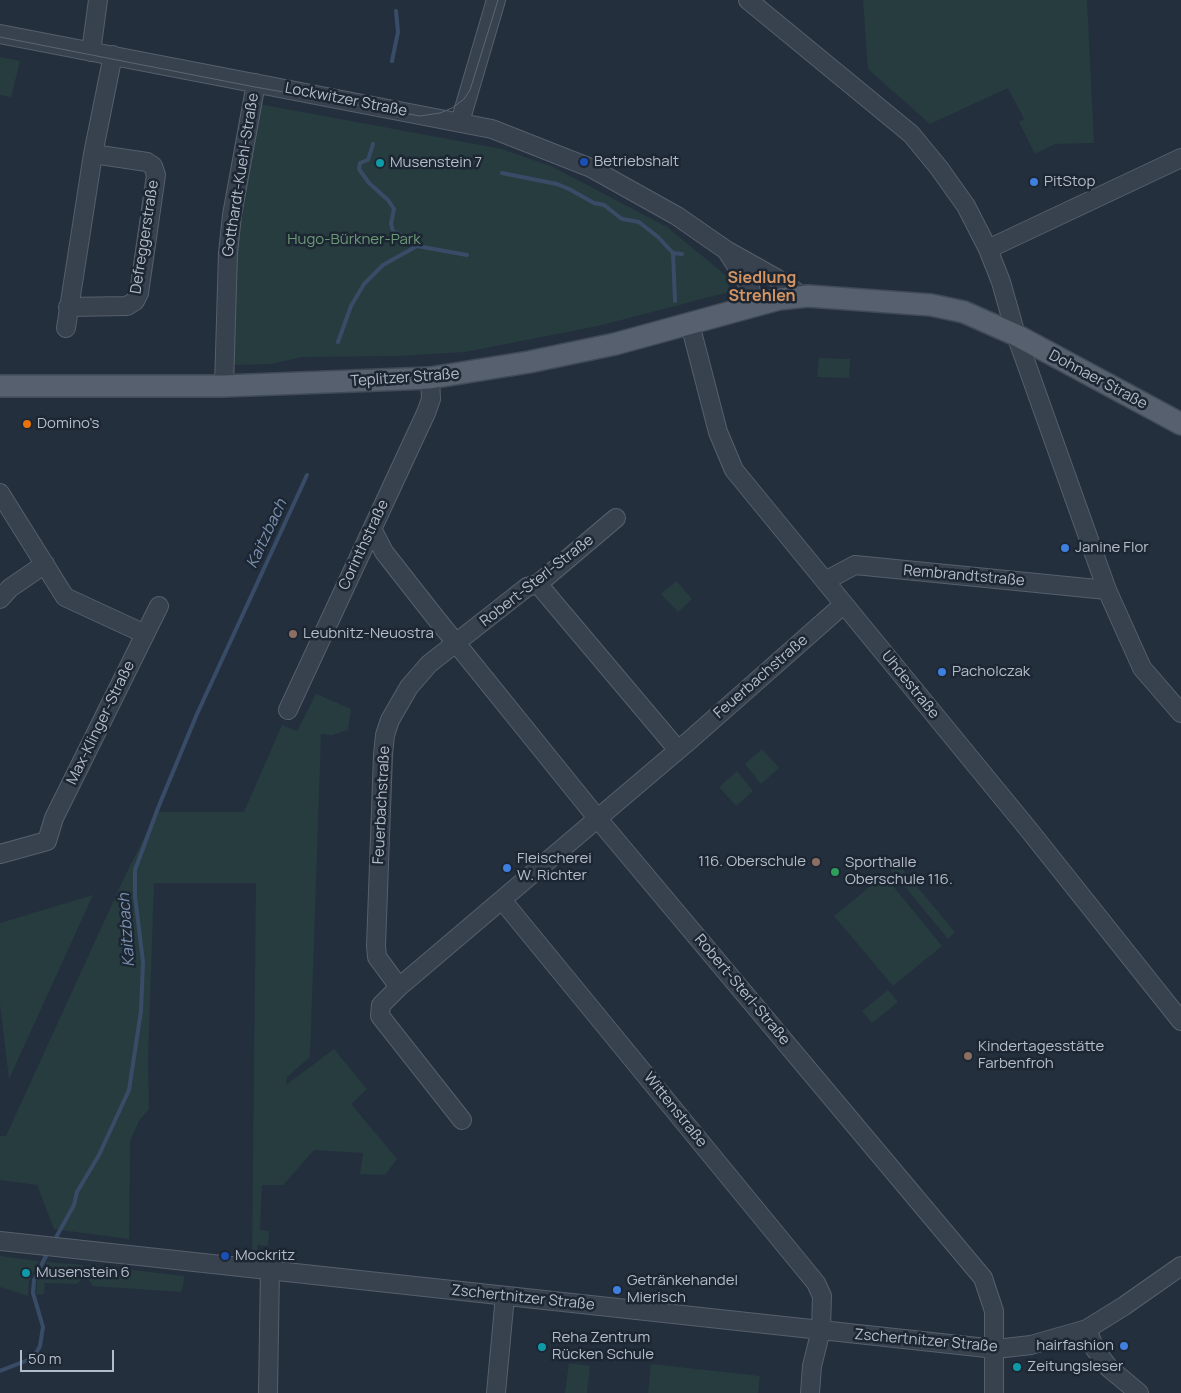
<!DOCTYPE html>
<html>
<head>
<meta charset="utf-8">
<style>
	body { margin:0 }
	#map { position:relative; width:1181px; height:1393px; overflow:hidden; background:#242f3e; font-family:Manrope,sans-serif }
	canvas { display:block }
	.scale { position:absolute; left:20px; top:1350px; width:94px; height:22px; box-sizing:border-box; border:2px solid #b4bcc9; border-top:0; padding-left:6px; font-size:15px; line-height:18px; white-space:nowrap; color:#b4bcc9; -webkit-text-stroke:4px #1d2633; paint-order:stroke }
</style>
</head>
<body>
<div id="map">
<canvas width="1181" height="1393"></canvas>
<div class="scale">50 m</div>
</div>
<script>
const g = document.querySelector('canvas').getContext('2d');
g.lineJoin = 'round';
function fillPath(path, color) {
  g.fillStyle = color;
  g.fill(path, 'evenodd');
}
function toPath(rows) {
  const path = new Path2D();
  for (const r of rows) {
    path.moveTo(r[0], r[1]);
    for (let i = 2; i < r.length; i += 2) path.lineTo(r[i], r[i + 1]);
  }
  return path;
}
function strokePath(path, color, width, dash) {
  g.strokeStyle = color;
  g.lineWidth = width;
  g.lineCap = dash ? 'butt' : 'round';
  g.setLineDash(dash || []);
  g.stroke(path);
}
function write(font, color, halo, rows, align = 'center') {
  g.font = font + ' Manrope,sans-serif';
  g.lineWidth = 5;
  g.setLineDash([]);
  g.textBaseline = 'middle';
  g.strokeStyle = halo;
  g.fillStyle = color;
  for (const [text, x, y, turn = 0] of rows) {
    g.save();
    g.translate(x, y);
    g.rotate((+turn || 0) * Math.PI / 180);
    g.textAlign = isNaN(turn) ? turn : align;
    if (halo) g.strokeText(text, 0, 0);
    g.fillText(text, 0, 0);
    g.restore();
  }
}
const green = toPath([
	[863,0,1087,0,1094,143,1055,144,1035,154,1019,122,1024,119,1008,88,930,124,868,69],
	[0,57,20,61,11,97,0,95],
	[259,104,502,149,553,167,667,227,728,277,729,292,598,326,465,352,397,356,302,357,271,364,233,365,232,325,239,216],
	[819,358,850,359,849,378,817,377],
	[676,581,692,599,678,612,661,594],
	[316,694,351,709,348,730,332,735,321,734,310,1057,287,1077,286,1085,334,1049,367,1089,351,1104,397,1159,385,1175,360,1174,363,1153,314,1150,283,1185,262,1185,260,1230,269,1231,268,1246,258,1245,257,1252,252,1252,256,883,154,883,148,1061,149,1109,139,1121,130,1141,129,1239,54,1229,37,1185,0,1180,0,1136,6,1136,124,878,157,812,244,812,282,725,297,731],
	[762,749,779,768,761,784,745,764],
	[737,771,753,791,736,806,719,787],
	[894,859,955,932,948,939,887,865],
	[884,875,942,946,893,986,834,916],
	[93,895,9,1079,0,1004,0,923],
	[888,990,898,1002,872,1023,862,1011],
	[0,1256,39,1261,29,1281,28,1296,0,1287],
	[47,1262,83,1265,82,1279,77,1284,45,1283,44,1294,36,1295,37,1280],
	[89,1265,184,1276,183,1286,181,1292,93,1286,88,1279],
	[569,1363,590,1366,587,1393,565,1393],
	[651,1364,760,1376,758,1393,648,1393]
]);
const stream = toPath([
	[392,61,398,32,396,11],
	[502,173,557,184,569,189,594,203,604,205,622,219,639,222,658,237,673,253,682,254],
	[417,246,467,255],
	[673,253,675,301],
	[338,342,351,306,364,284,383,265,417,246,416,243,393,231,391,224,394,209,388,200,369,183,359,169,360,163,368,160,373,144],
	[54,1241,74,1205,77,1192,99,1155,129,1090,141,1011,143,962,135,896,135,870,158,808,197,714,307,475],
	[0,1371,28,1360,35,1355,40,1346,43,1327,33,1293,34,1280,48,1252]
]);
const minor = toPath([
	[748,0,911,134,939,168,966,206,988,249,1001,282,1016,335,1107,590,1142,668,1181,713],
	[0,34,492,129,591,168,677,216,726,250,776,278,802,296],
	[91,52,98,0],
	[460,122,496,0],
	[988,249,1181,158],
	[728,253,748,284,757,305],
	[68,307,127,306,135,301,139,293,156,175,153,166,147,162,93,154],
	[690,324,718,432,734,470,1029,830,1181,1021],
	[66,328,93,154,113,55],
	[224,386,228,253,232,215,256,83],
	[0,493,65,597,145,634],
	[372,529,384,552,435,617,598,819,983,1278,994,1311,994,1393],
	[825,581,855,565,1107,590],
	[538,584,678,750],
	[0,599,10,588,45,564],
	[288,710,426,413,431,399,430,378],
	[0,854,47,841,54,818,159,606],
	[502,900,816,1283,822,1296,821,1330,812,1366,810,1393],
	[399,987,377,957,376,946,383,755,385,735,390,720,409,687,429,664,527,587,538,584,616,518],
	[462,1120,380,1016,381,1005,399,987,690,740,844,604],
	[0,1241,996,1349,1031,1345,1087,1329,1124,1306,1181,1266],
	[1087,1329,1095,1349,1109,1368,1139,1393],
	[268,1393,270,1270],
	[496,1393,505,1296]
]);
const major = toPath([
	[0,386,224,386,430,378,529,362,615,344,779,299,808,296,931,305,964,312,1016,335,1181,424]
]);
const tram = toPath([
	[0,37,255,87,420,116,440,113,452,108,464,99,470,90,498,0]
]);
const markers = [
	[584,162,5,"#1a4fb4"],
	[380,163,5,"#0f9aa8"],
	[1034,182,5,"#3f7fe0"],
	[27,424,5,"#e8710a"],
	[1065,548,5,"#3f7fe0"],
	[293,634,5,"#8d6e63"],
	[942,672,5,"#3f7fe0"],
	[816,862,5,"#8d6e63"],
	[507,868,5,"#3f7fe0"],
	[835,872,5,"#2e9e5b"],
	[968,1056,5,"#8d6e63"],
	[225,1256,5,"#1a4fb4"],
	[26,1273,5,"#0f9aa8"],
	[617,1290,5,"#3f7fe0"],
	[1124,1346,5,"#3f7fe0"],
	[542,1347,5,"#0f9aa8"],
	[1017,1367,5,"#0f9aa8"]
];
const streetNames = [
	["Lockwitzer Straße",346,100,11],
	["Gotthardt-Kuehl-Straße",241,175,-81],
	["Defreggerstraße",145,237,-81],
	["Teplitzer Straße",405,378,-4],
	["Dohnaer Straße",1098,380,28],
	["Corinthstraße",364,545,-65],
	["Rembrandtstraße",964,576,5],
	["Robert-Sterl-Straße",537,581,-38],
	["Feuerbachstraße",761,677,-41],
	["Uhdestraße",910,685,51],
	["Max-Klinger-Straße",101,723,-64],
	["Feuerbachstraße",382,805,-87],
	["Robert-Sterl-Straße",742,990,50],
	["Wittenstraße",675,1110,51],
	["Zschertnitzer Straße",523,1298,6],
	["Zschertnitzer Straße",926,1341,5]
];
const poiNames = [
	["Betriebshalt",594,162],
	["Musenstein 7",390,163],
	["PitStop",1044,182],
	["Domino's",37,424],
	["Janine Flor",1075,548],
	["Leubnitz-Neuostra",303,634],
	["Pacholczak",952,672],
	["Fleischerei",517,859],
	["W. Richter",517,876],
	["116. Oberschule",806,862,"right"],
	["Sporthalle",845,863],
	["Oberschule 116.",845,880],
	["Kindertagesstätte",978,1047],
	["Farbenfroh",978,1064],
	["Mockritz",235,1256],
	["Musenstein 6",36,1273],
	["Getränkehandel",627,1281],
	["Mierisch",627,1298],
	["Reha Zentrum",552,1338],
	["Rücken Schule",552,1355],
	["hairfashion",1114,1346,"right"],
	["Zeitungsleser",1027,1367]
];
const parkNames = [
	["Hugo-Bürkner-Park",354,240]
];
const neighbourhoodNames = [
	["Siedlung",762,279],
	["Strehlen",762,297]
];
const waterNames = [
	["Kaitzbach",267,534,-65],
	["Kaitzbach",127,930,-94]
];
fillPath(green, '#263c3f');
strokePath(stream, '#394c67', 4);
strokePath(minor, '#565f6c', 20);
strokePath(major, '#414a57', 24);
strokePath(minor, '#38414e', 18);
strokePath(major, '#56606e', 21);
strokePath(tram, '#5a6575', 1);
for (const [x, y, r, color] of markers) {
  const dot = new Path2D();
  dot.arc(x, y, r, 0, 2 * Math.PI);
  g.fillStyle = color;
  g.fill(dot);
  strokePath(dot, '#1d2633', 2);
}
write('15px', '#b4bcc9', '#1d2633', streetNames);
write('15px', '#b4bcc9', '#1d2633', poiNames, 'left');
write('15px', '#6b9a76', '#1d2633', parkNames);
write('bold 16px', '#d59563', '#1d2633', neighbourhoodNames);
write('italic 16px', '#7c92b1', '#1d2633', waterNames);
</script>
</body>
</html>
